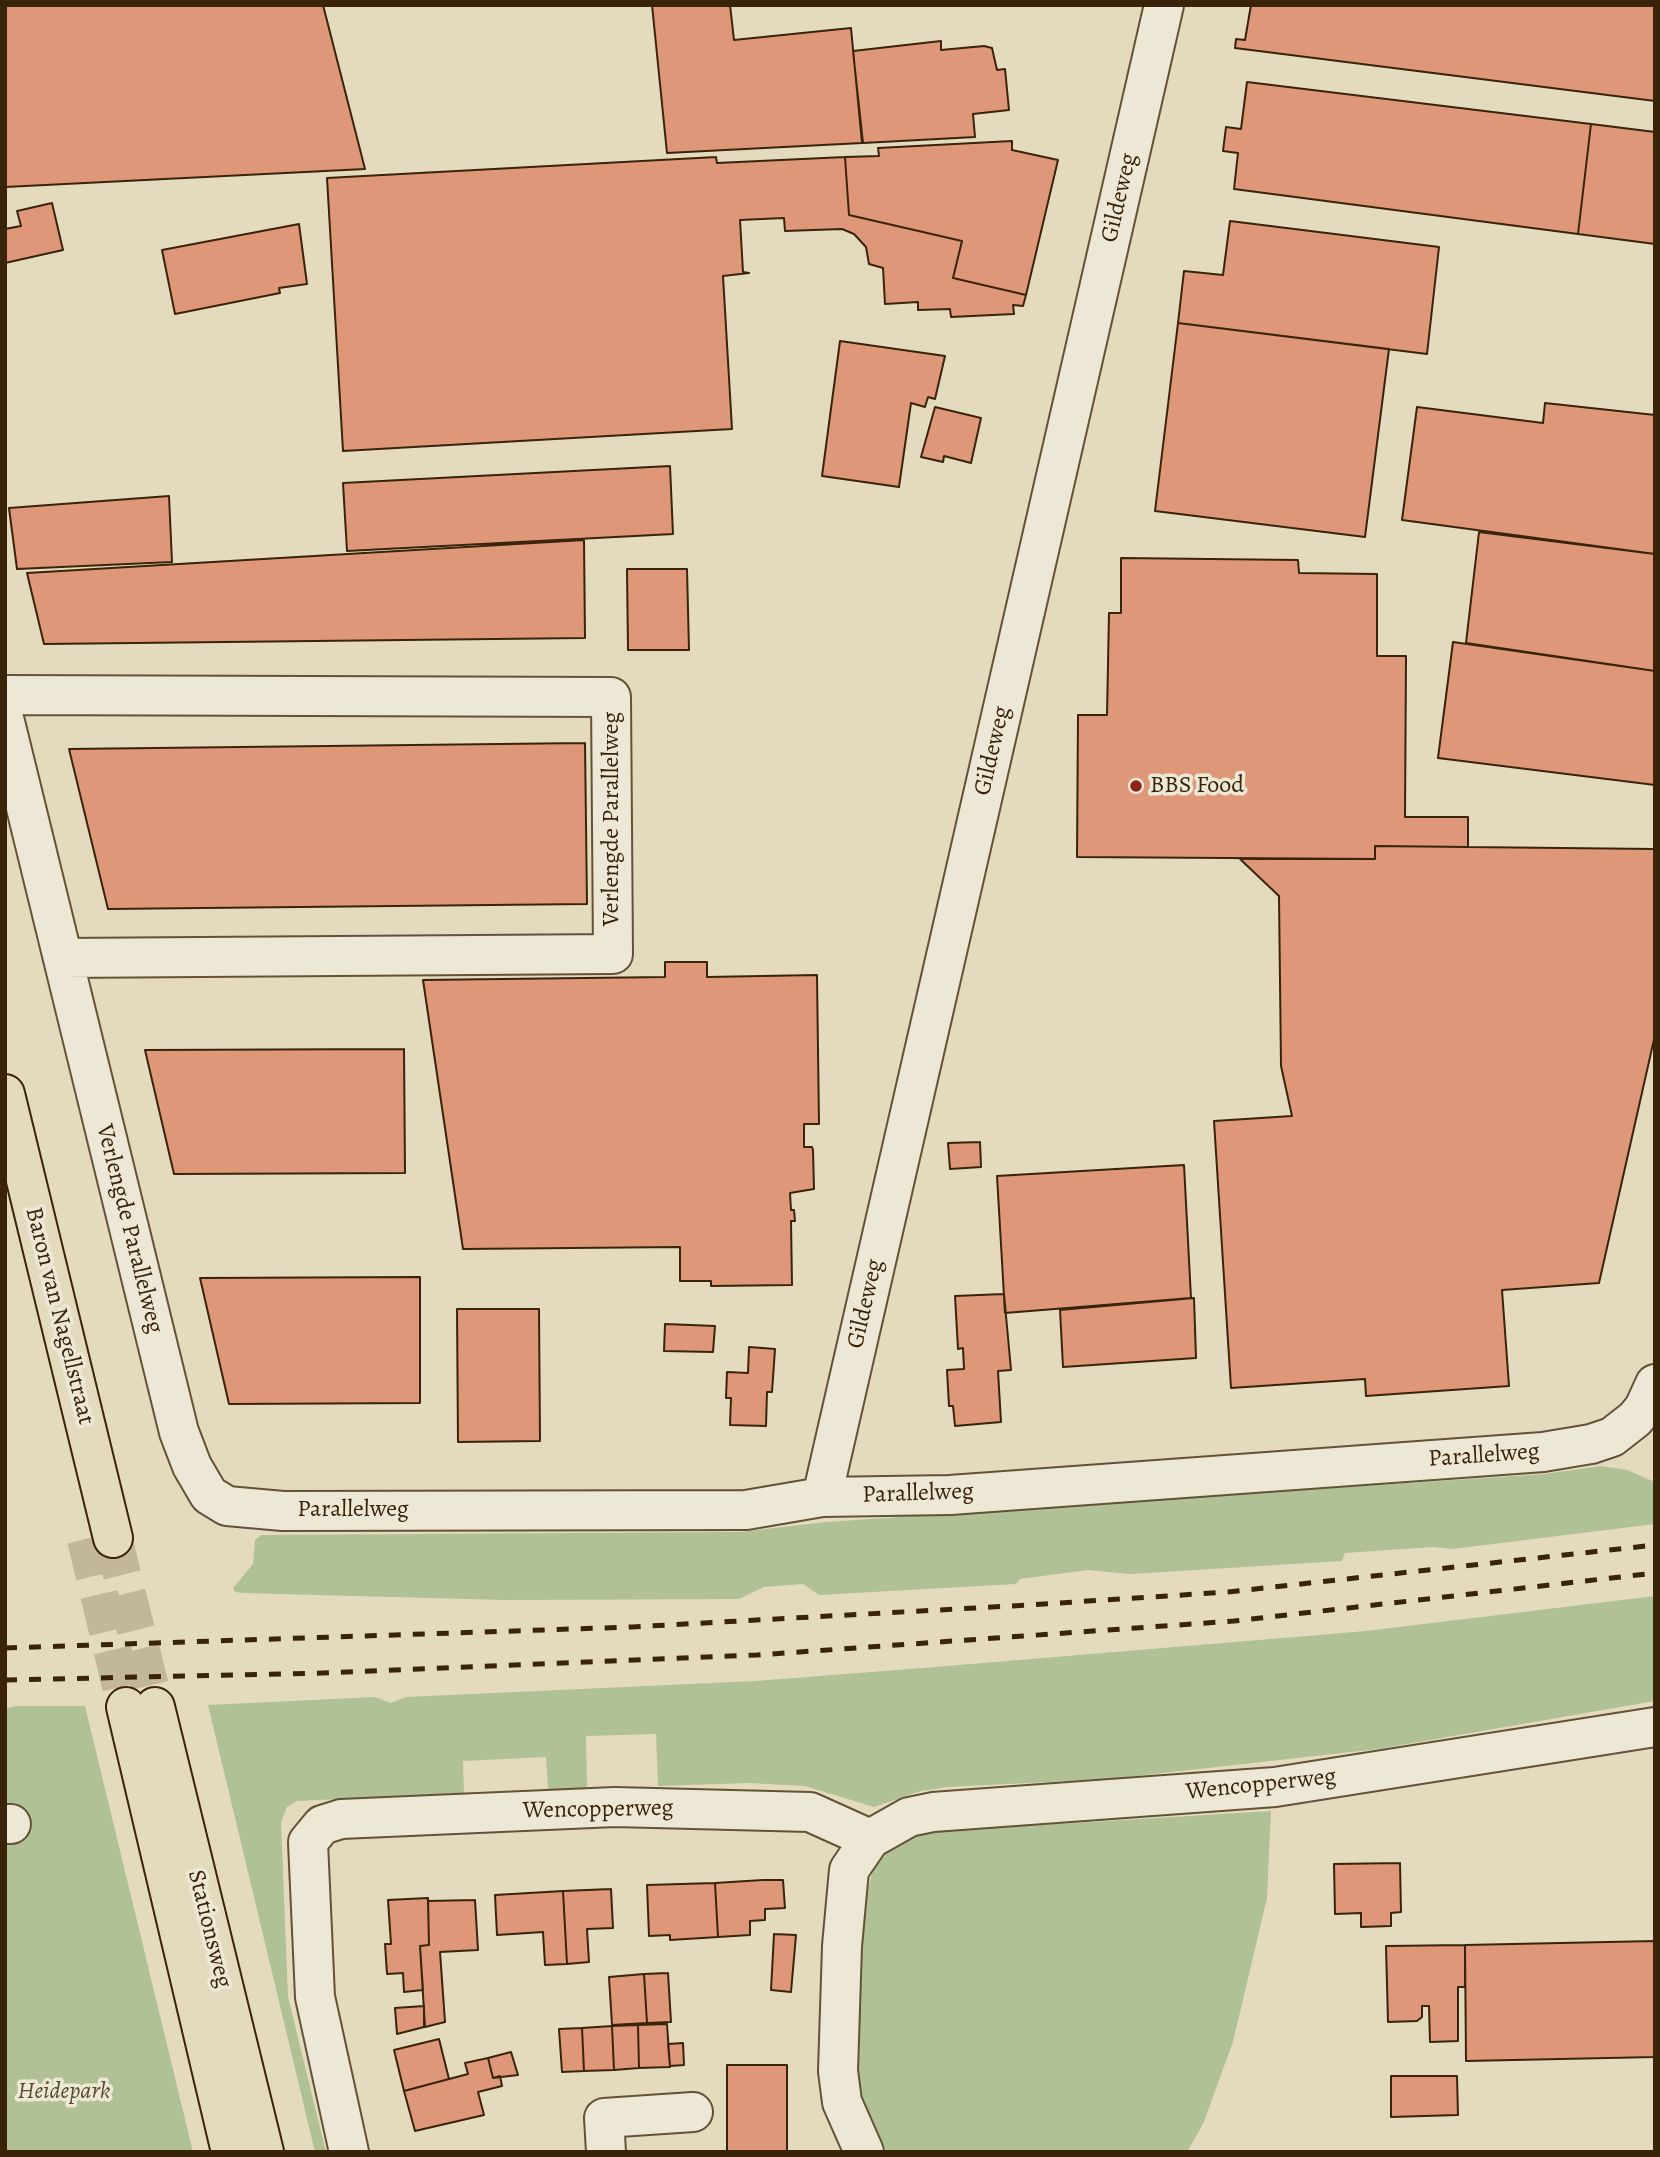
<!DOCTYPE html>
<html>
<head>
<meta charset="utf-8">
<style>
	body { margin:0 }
	#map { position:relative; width:1660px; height:2157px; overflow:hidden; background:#e4dbbf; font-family:Alegreya,serif }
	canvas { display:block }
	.frame { position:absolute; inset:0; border:7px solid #39240a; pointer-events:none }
</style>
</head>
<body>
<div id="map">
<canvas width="1660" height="2157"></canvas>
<div class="frame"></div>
</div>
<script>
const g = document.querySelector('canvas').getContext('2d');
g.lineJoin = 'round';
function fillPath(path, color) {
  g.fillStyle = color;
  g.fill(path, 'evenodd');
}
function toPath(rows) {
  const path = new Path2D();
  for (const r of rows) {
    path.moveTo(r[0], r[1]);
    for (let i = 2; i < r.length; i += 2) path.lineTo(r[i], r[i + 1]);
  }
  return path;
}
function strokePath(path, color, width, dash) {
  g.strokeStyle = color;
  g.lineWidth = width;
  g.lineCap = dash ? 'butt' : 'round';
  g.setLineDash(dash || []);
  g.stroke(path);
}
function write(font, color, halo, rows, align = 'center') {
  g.font = font + ' Alegreya,serif';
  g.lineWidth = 7;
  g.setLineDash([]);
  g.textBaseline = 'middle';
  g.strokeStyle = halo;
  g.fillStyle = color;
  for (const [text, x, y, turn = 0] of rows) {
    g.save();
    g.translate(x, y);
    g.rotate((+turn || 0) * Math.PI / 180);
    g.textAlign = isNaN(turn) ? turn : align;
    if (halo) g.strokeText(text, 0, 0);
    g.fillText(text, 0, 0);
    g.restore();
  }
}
const green = toPath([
	[1601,1466,1627,1470,1655,1482,1655,1524,1453,1549,1433,1547,1345,1553,1342,1561,1130,1574,1088,1570,1020,1579,1016,1584,819,1595,803,1584,764,1587,739,1599,504,1600,243,1593,235,1592,233,1588,253,1564,255,1540,261,1535,740,1532,826,1522,1544,1474],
	[1655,1596,1655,1701,1378,1749,1109,1779,948,1787,921,1791,874,1807,805,1786,749,1783,658,1786,656,1734,586,1736,587,1788,548,1789,546,1757,463,1761,464,1793,297,1801,287,1807,281,1822,288,1997,326,2152,315,2152,208,1705,375,1697,391,1703,406,1697,755,1681,923,1668,1366,1631],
	[16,1706,85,1706,193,2152,5,2152,5,1709],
	[1271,1811,1267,1898,1233,2042,1203,2124,1187,2152,887,2152,861,2098,858,2066,862,1906,878,1856,926,1832]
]);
const building = toPath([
	[5,5,323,5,365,169,5,187,5,5],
	[652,5,730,5,734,40,851,28,862,143,667,153,652,5],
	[1251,5,1655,5,1655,101,1235,48,1236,39,1245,40,1251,5],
	[941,41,941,50,984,46,992,48,997,70,1005,69,1009,110,973,114,975,137,863,143,853,51,941,41],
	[1247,82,1591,124,1578,234,1234,189,1238,153,1223,151,1226,127,1241,129,1247,82],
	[1591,124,1655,132,1655,244,1578,234,1591,124],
	[1012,141,1012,150,1058,160,1026,295,953,278,962,241,849,215,845,157,879,156,878,148,1012,141],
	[716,157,717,163,845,157,849,215,962,241,953,278,1026,295,1023,306,1013,305,1014,314,951,317,950,309,918,310,918,302,885,304,883,268,869,264,866,247,854,234,842,229,785,231,784,218,740,220,743,272,749,273,723,276,732,429,343,451,327,178,716,157],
	[52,203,63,250,5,263,5,229,21,226,17,211,52,203],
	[1230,221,1439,247,1427,354,1178,323,1184,271,1223,275,1230,221],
	[299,224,307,284,279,288,280,293,175,314,162,250,299,224],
	[1178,323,1389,349,1365,537,1155,511,1178,323],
	[840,341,945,356,935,399,928,397,925,407,911,403,899,487,822,476,840,341],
	[1545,403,1655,415,1655,554,1402,520,1417,407,1543,423,1545,403],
	[935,407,981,418,971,463,944,456,943,462,921,457,935,407],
	[670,466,673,534,347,551,343,483,670,466],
	[169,496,172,562,17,569,9,508,169,496],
	[1479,532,1655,554,1655,671,1466,643,1479,532],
	[584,540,585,638,44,644,27,573,584,540],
	[1121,558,1298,560,1299,573,1377,574,1377,656,1406,656,1405,817,1468,817,1468,847,1375,846,1375,859,1077,857,1078,715,1107,715,1109,613,1121,613,1121,558],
	[627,569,687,569,689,650,628,650,627,569],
	[1453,642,1655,671,1655,785,1438,758,1453,642],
	[585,743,587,904,108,909,69,749,585,743],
	[1375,846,1654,849,1655,1035,1599,1283,1502,1290,1509,1386,1366,1396,1365,1379,1231,1388,1214,1121,1292,1116,1281,1066,1279,896,1240,859,1375,859,1375,846],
	[665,962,707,962,707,977,817,975,819,1124,804,1124,804,1147,812,1147,813,1150,814,1189,790,1193,791,1210,794,1210,795,1221,791,1221,792,1285,711,1286,711,1281,680,1281,680,1247,463,1249,423,980,665,977,665,962],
	[404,1049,405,1173,174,1174,145,1050,404,1049],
	[980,1142,981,1167,950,1169,948,1143,980,1142],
	[1184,1165,1191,1298,1005,1313,997,1176,1184,1165],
	[420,1277,420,1403,229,1404,200,1278,420,1277],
	[1004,1294,1011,1370,998,1371,1001,1422,955,1426,953,1406,949,1406,947,1370,964,1369,963,1348,958,1349,955,1296,1004,1294],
	[1194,1298,1196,1358,1063,1367,1060,1310,1194,1298],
	[457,1309,539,1309,540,1441,458,1442,457,1309],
	[665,1324,715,1326,713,1352,664,1351,665,1324],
	[749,1347,775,1349,772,1392,767,1392,766,1426,730,1425,731,1398,726,1398,727,1372,748,1373,749,1347],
	[1400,1863,1401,1912,1391,1913,1391,1926,1361,1927,1361,1913,1335,1914,1334,1864,1400,1863],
	[763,1880,783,1880,785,1908,765,1909,765,1920,750,1921,750,1935,718,1937,715,1883,763,1880],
	[715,1883,718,1937,670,1940,670,1935,649,1936,647,1885,715,1883],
	[611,1889,613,1928,587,1929,589,1962,567,1964,563,1891,611,1889],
	[563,1891,567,1964,545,1965,543,1932,497,1935,495,1895,563,1891],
	[428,1898,429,1945,420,1946,423,1990,404,1992,403,1973,387,1974,385,1944,391,1944,388,1900,428,1898],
	[475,1900,478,1950,440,1952,445,2022,425,2027,420,1946,429,1945,428,1901,475,1900],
	[774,1934,796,1935,791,1992,771,1990,774,1934],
	[1655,1941,1655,2057,1466,2061,1465,1945,1655,1941],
	[1465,1945,1465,1987,1458,1987,1458,2041,1430,2042,1429,2006,1422,2006,1422,2017,1417,2021,1388,2022,1386,1946,1465,1945],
	[668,1973,671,2022,647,2023,644,1974,668,1973],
	[644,1974,647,2023,612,2025,609,1977,644,1974],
	[424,2006,424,2027,397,2034,395,2008,424,2006],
	[667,2024,670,2067,639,2068,638,2025,667,2024],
	[638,2025,639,2068,614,2070,612,2026,638,2025],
	[612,2026,614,2070,584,2071,582,2028,612,2026],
	[582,2028,584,2071,562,2072,559,2029,582,2028],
	[439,2039,449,2079,404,2091,394,2050,439,2039],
	[683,2043,684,2065,670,2066,668,2044,683,2043],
	[511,2052,518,2075,493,2078,488,2058,511,2052],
	[488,2058,493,2078,500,2076,502,2086,478,2092,484,2115,415,2131,404,2091,468,2074,465,2063,488,2058],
	[727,2065,787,2065,787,2152,727,2152,727,2065],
	[1391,2076,1457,2076,1458,2115,1391,2117,1391,2076]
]);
const majorTunnel = toPath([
	[113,1538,155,1707],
	[86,1539,126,1707]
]);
const minor = toPath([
	[5,695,611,697,613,954,63,958],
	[5,722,179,1432,192,1466,209,1495,227,1506,283,1511,746,1510,822,1497,950,1495,1543,1452,1591,1444,1612,1437,1635,1419,1644,1408,1655,1384],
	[822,1497,1164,5],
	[5,1824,11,1824],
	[349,2152,315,1997,308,1842,322,1825,341,1819,615,1807,810,1812,870,1839],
	[606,2152,604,2118,693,2112],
	[864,2152,842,2102,838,2071,842,1946,849,1870,870,1839,909,1817,933,1812,1275,1787,1655,1727]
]);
const major = toPath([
	[5,1094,113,1538],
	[126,1707,231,2152],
	[155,1707,264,2152]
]);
const rail = toPath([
	[5,1648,632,1627,1028,1605,1228,1592,1655,1545],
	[5,1680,323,1673,757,1655,1234,1621,1655,1573]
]);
const markers = [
	[1136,786,7,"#8f2418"]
];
const streetNames = [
	["Gildeweg",1120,198,-77],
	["Gildeweg",993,751,-77],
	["Verlengde Parallelweg",612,819,-90],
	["Verlengde Parallelweg",129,1229,76],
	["Gildeweg",866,1304,-77],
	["Baron van Nagellstraat",59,1316,76],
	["Parallelweg",1484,1456,-4],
	["Parallelweg",918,1494,-2],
	["Parallelweg",353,1510],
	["Wencopperweg",1261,1785,-6],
	["Wencopperweg",598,1810,-1],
	["Stationsweg",209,1929,76]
];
const poiNames = [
	["BBS Food",1150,786]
];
const parkNames = [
	["Heidepark",64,2092]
];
fillPath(green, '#b0c195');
fillPath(building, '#df977a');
strokePath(building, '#39240a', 2);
strokePath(majorTunnel, '#c2b69b', 38, [38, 19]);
strokePath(minor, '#645237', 42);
strokePath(major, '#39240a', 42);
strokePath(minor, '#ede8d5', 38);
strokePath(major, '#e4dbbf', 38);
strokePath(rail, '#39240a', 5, [12, 12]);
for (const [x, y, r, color] of markers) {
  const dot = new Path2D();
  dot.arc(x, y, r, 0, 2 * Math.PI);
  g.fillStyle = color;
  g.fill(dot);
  strokePath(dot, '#ede8d5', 2.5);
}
write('24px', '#39240a', '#ede8d5', streetNames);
write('24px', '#39240a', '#ede8d5', poiNames, 'left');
write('italic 24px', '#574b2d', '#ede8d5', parkNames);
</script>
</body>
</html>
